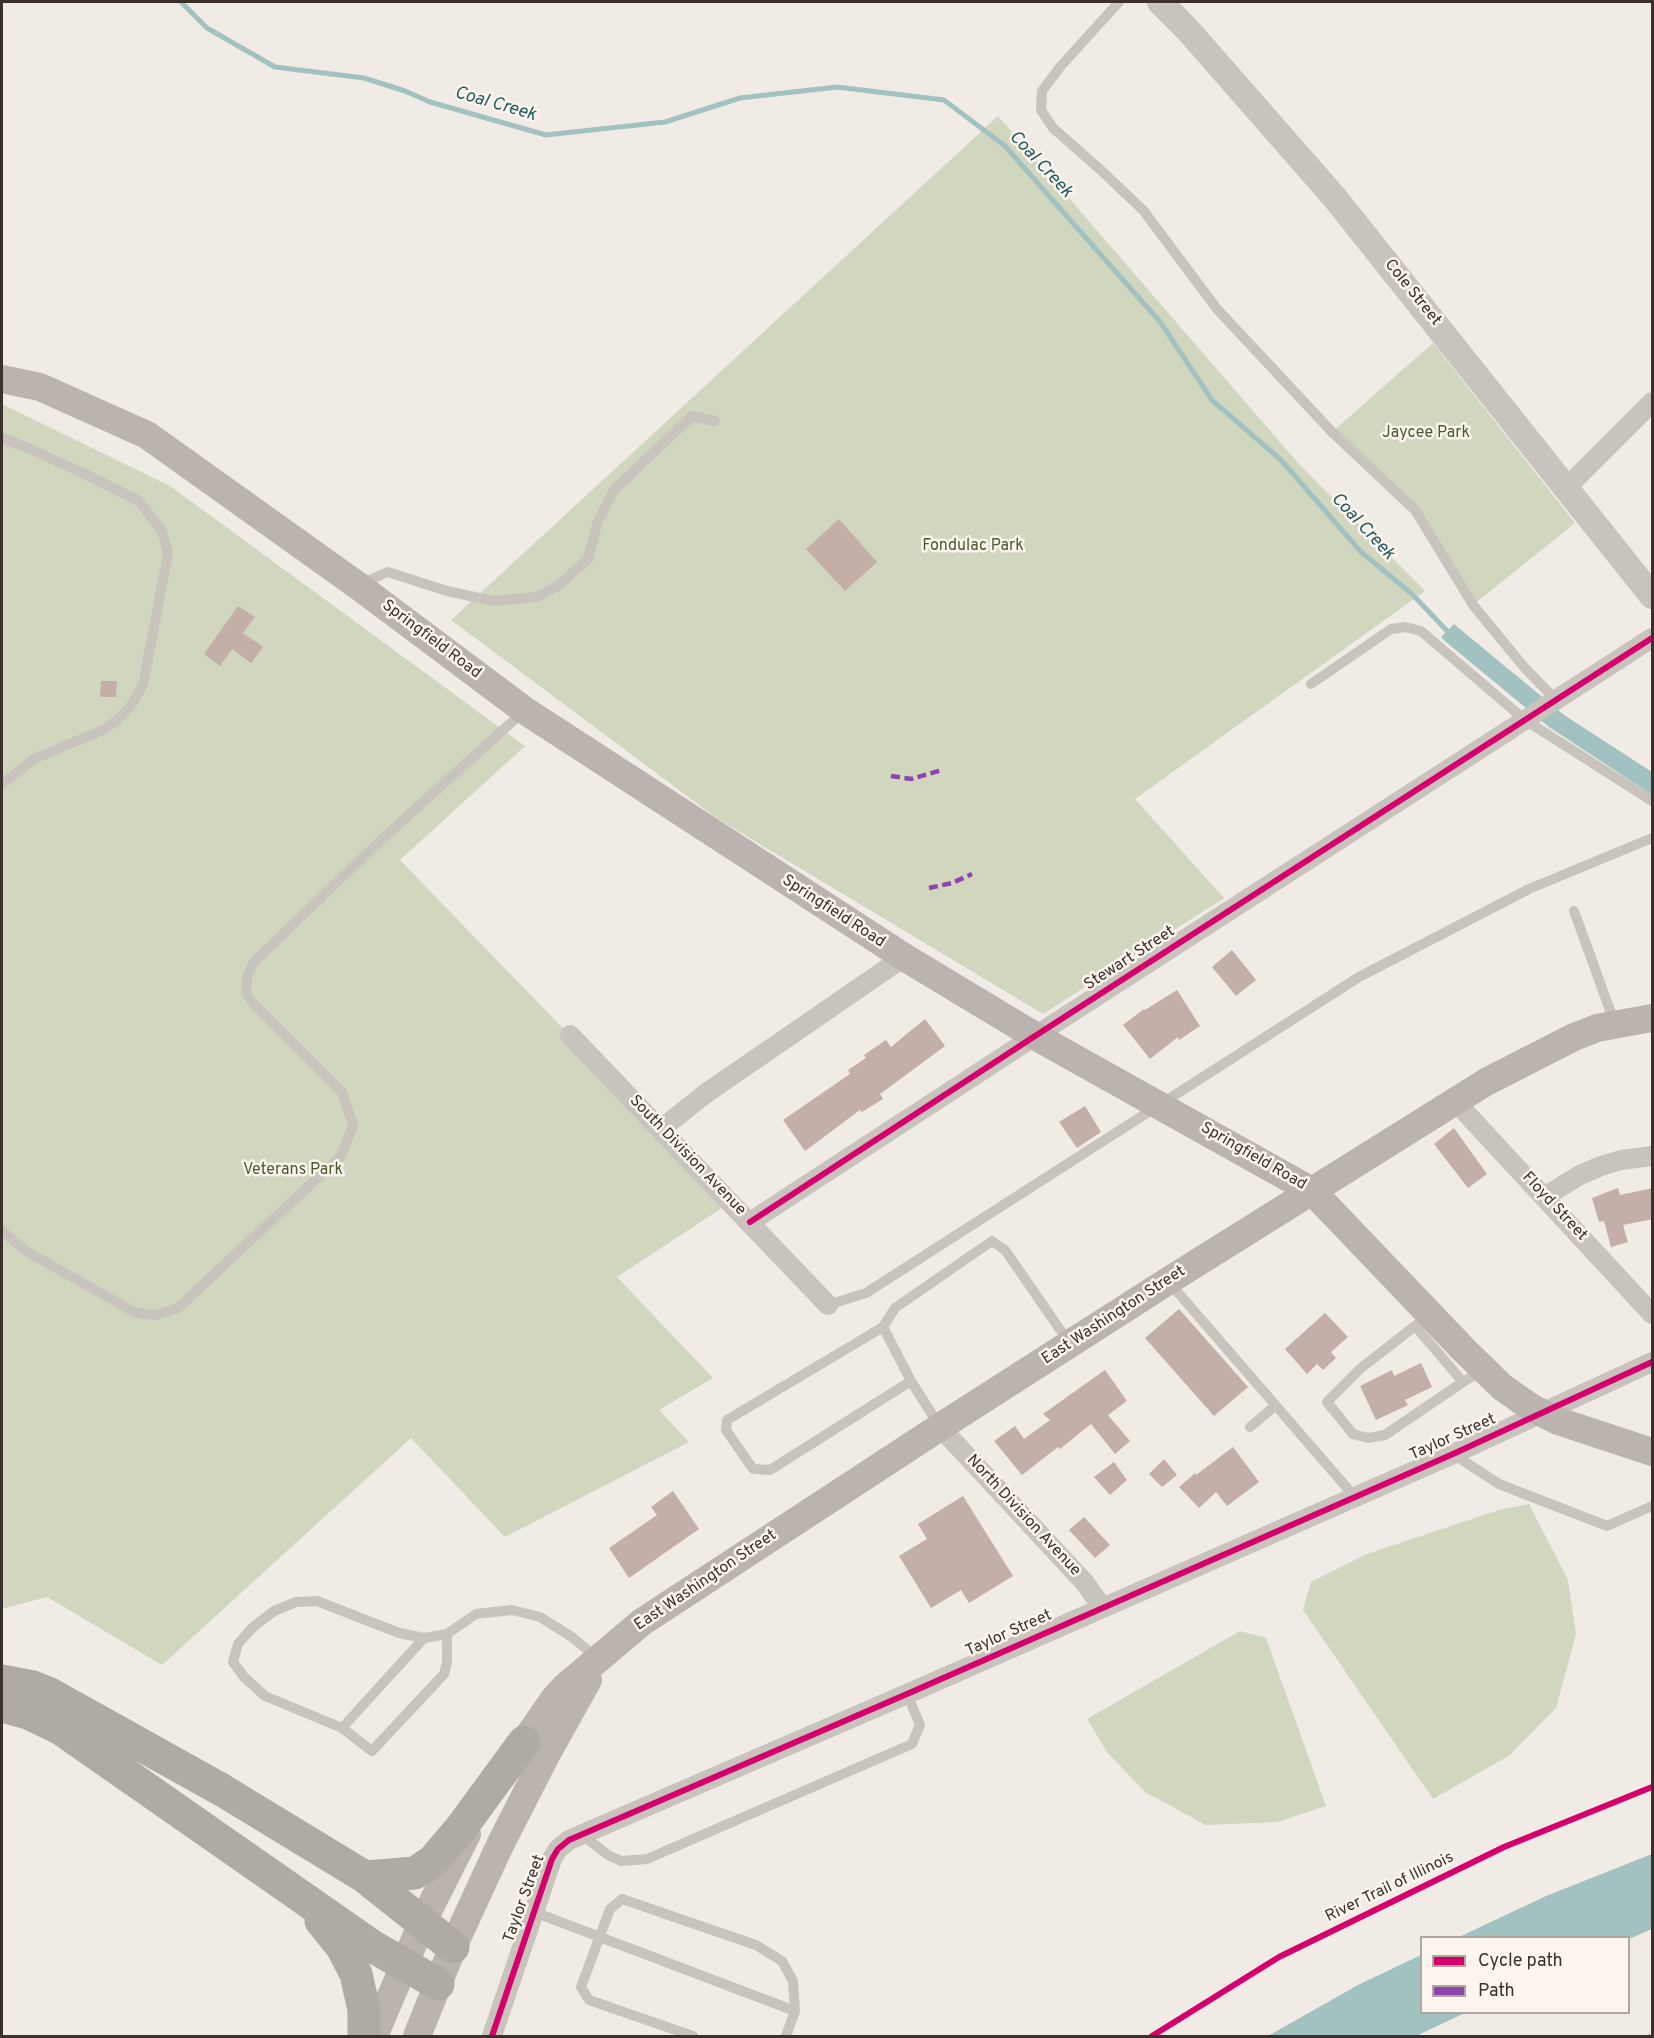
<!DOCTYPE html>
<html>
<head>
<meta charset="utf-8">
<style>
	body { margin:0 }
	#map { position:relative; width:1654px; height:2038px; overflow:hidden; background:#f0ebe5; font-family:Overpass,sans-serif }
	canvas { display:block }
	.frame { position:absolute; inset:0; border:3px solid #3b302b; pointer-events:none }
	.legend { position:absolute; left:1420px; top:1936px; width:210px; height:78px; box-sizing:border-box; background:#fbf5ee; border:2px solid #aea6a0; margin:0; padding:8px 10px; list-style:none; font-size:18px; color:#3b302b }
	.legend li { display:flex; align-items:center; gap:12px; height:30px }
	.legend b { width:30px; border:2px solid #aea6a0 }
</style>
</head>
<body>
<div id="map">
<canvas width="1654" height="2038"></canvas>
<div class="frame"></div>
<ul class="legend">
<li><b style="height:8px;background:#d6006c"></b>Cycle path</li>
<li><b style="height:8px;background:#8e44ad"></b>Path</li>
</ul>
</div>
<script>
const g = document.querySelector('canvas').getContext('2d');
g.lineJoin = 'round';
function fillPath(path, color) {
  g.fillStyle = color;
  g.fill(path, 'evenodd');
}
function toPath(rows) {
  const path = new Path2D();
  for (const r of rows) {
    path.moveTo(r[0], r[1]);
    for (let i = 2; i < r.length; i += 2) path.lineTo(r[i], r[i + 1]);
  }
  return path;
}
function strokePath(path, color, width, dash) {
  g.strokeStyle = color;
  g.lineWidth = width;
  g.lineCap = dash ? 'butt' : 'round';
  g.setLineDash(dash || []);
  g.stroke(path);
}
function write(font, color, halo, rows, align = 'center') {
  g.font = font + ' Overpass,sans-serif';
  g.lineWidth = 5;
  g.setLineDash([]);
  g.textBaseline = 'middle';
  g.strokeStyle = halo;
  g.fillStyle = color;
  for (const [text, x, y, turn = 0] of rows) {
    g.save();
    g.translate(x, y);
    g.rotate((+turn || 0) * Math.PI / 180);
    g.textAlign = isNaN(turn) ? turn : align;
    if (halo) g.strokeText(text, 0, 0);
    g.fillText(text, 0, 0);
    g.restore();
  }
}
const green = toPath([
	[998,116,1298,463,1425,591,1135,799,1224,898,1043,1014,718,819,451,620],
	[1433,343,1575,523,1473,605,1415,510,1332,432],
	[2,404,170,486,525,746,400,860,731,1202,617,1277,713,1378,659,1410,689,1442,505,1537,411,1438,162,1665,47,1597,2,1609],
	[1529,1504,1568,1580,1576,1634,1556,1708,1510,1755,1433,1799,1303,1610,1311,1582,1367,1554,1499,1510],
	[1240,1631,1266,1638,1326,1806,1277,1822,1206,1825,1145,1792,1107,1752,1087,1719]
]);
const water = toPath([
	[1454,624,1564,715,1652,772,1652,795,1549,727,1446,642,1441,637],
	[1652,1854,1652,1929,1629,1939,1628,1938,1459,1937,1546,1896],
	[1421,1955,1422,2012,1465,2013,1416,2036,1268,2036,1358,1985]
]);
const stream = toPath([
	[181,2,207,28,275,67,364,78,405,91,430,102,546,135,665,122,740,98,837,87,944,100,1005,146,1161,323,1212,400,1281,460,1361,552,1412,594,1451,635]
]);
const building = toPath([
	[839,519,877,562,845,591,806,549],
	[238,606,255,617,243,633,263,647,251,663,232,649,220,666,204,654],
	[101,681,117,681,116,697,100,697],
	[1232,950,1256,980,1236,996,1212,967],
	[1177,990,1200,1026,1179,1040,1178,1037,1150,1059,1123,1025,1144,1009,1145,1010],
	[925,1019,945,1046,880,1094,883,1099,862,1112,860,1110,805,1151,783,1120,850,1074,848,1070,866,1058,864,1055,886,1040,891,1047],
	[1085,1106,1101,1132,1077,1148,1059,1122],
	[1454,1128,1487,1174,1468,1188,1434,1144],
	[1618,1188,1620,1195,1653,1188,1653,1219,1623,1225,1628,1242,1611,1247,1604,1221,1599,1222,1592,1198],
	[1179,1309,1248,1387,1214,1416,1145,1338],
	[1325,1313,1348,1337,1331,1352,1336,1358,1323,1370,1317,1364,1307,1374,1285,1349],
	[1421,1363,1432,1387,1405,1400,1408,1405,1376,1420,1360,1386,1392,1370,1394,1376],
	[1105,1370,1127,1401,1108,1415,1130,1441,1115,1454,1091,1424,1060,1449,1058,1447,1022,1475,994,1441,1015,1426,1024,1439,1050,1420,1043,1414],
	[1233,1447,1259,1482,1227,1506,1216,1492,1199,1508,1179,1487,1195,1473,1196,1475],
	[1164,1459,1177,1475,1162,1487,1149,1474],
	[1114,1462,1127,1480,1110,1495,1094,1477],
	[673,1491,699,1529,629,1578,609,1548,657,1515,651,1507],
	[963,1496,1013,1576,969,1603,961,1590,931,1608,899,1556,927,1539,918,1524],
	[1084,1517,1110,1545,1095,1558,1069,1530]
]);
const service = toPath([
	[1119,2,1060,67,1042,91,1041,110,1053,128,1103,172,1143,210,1217,309,1332,432,1415,510,1473,605,1524,667,1556,700],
	[2,438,28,448,87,475,139,501,162,531,168,554,143,685,130,707,116,721,105,729,34,759,2,784],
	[360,584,388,572,447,591,493,601,537,597,559,585,588,559,598,521,614,490,692,416,715,421],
	[1311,684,1391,629,1405,627,1421,631,1525,720,1652,801],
	[1574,911,1615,1024],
	[2,1231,26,1251,136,1313,155,1315,178,1308,341,1156,353,1125,342,1092,253,1003,246,993,247,978,253,963,381,840,523,712],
	[1168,1281,1354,1496],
	[828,1305,866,1293,1359,977,1529,889,1652,838],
	[1428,1316,1361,1368,1327,1402,1353,1434,1368,1438,1385,1435,1463,1382],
	[883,1327,911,1381,770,1470,753,1469,726,1430,727,1420,883,1327,895,1308,992,1241,1005,1250,1070,1344],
	[1416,1327,1463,1382,1483,1370],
	[911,1381,940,1427],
	[1250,1427,1275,1406],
	[1453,1454,1499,1484,1607,1526,1652,1506],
	[447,1634,447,1663,444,1674,372,1751,342,1728,265,1696,244,1677,233,1662,238,1644,252,1628,274,1611,296,1602,317,1601,399,1633,424,1638,447,1634,476,1614,512,1610,540,1617,572,1637,596,1657],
	[342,1728,424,1638],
	[581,1834,608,1855,621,1861,647,1859,912,1744,920,1725,907,1694],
	[534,1912,795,2011,786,2036],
	[693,2036,589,2000,581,1987,610,1909,622,1899,756,1945,782,1961,793,1981,795,2011]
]);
const minor = toPath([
	[1567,487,1652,402],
	[570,1035,828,1305],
	[1454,1100,1652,1314],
	[661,1129,705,1094,904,957],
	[1544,1197,1580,1175,1601,1166,1621,1160,1652,1156],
	[750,1222,1035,1036,1652,638],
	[940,1427,1085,1583,1102,1607],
	[492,2036,552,1859,558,1849,569,1840,907,1694,1453,1454,1652,1362]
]);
const tertiary = toPath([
	[1160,2,1187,29,1335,198,1652,596]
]);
const secondary = toPath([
	[2,379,40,387,147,435,357,585,524,710,904,957,1035,1036,1312,1191,1464,1350,1502,1387,1532,1408,1558,1421,1652,1452],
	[511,1761,554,1699,565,1687,642,1622,940,1427,1168,1281,1486,1082,1574,1037,1597,1028,1652,1018],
	[374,2036,422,1923,467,1834],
	[417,2036,453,1947,501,1843,545,1757,588,1680]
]);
const motorway = toPath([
	[2,1681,33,1687,48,1693,222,1790,365,1877,453,1947],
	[2,1706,28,1713,61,1729,372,1946,438,1984],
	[365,1877,415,1873,434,1860,461,1828,524,1742],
	[321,1921,342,1947,356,1974,364,2010,364,2036]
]);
const rail = toPath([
	[1649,2036,1652,2035]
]);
const quiet = toPath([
	[891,776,911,779,942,770],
	[929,888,952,883,972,874]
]);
const cycleway = toPath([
	[750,1222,1035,1036,1652,638],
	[492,2036,552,1859,558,1849,569,1840,907,1694,1453,1454,1652,1362],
	[1152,2036,1279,1957,1504,1847,1652,1787]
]);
const streetNames = [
	["Cole Street",1412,293,51],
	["Springfield Road",431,640,37],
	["Springfield Road",833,912,33],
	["Stewart Street",1130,959,-33],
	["South Division Avenue",687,1156,46],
	["Springfield Road",1253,1157,30],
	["Floyd Street",1554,1207,47],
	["East Washington Street",1114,1316,-33],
	["Taylor Street",1453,1438,-24],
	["North Division Avenue",1023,1516,47],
	["East Washington Street",706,1581,-34],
	["Taylor Street",1009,1634,-24],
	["River Trail of Illinois",1390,1888,-26],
	["Taylor Street",525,1899,-70]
];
const parkNames = [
	["Jaycee Park",1426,434],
	["Fondulac Park",973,547],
	["Veterans Park",293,1171]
];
const waterNames = [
	["Coal Creek",495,105,16],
	["Coal Creek",1040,165,47],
	["Coal Creek",1362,527,47]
];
fillPath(green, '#d1d6bf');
fillPath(water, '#a1c2c1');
strokePath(stream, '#a1c2c1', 5);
fillPath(building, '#c3afa7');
strokePath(service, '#c9c3be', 10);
strokePath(minor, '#c9c3be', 20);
strokePath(tertiary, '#c9c3be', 26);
strokePath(secondary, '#bab3ae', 28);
strokePath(motorway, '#afaaa4', 33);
strokePath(rail, '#b1aca8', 4.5, [1.5, 4.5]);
strokePath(quiet, '#8e44ad', 4.5, [9, 4.5]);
strokePath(cycleway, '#d6006c', 6);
write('16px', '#3b302b', '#fbf5ee', streetNames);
write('16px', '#4a5a2e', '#fbf5ee', parkNames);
write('italic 18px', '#1f5a5e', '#fbf5ee', waterNames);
</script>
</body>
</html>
